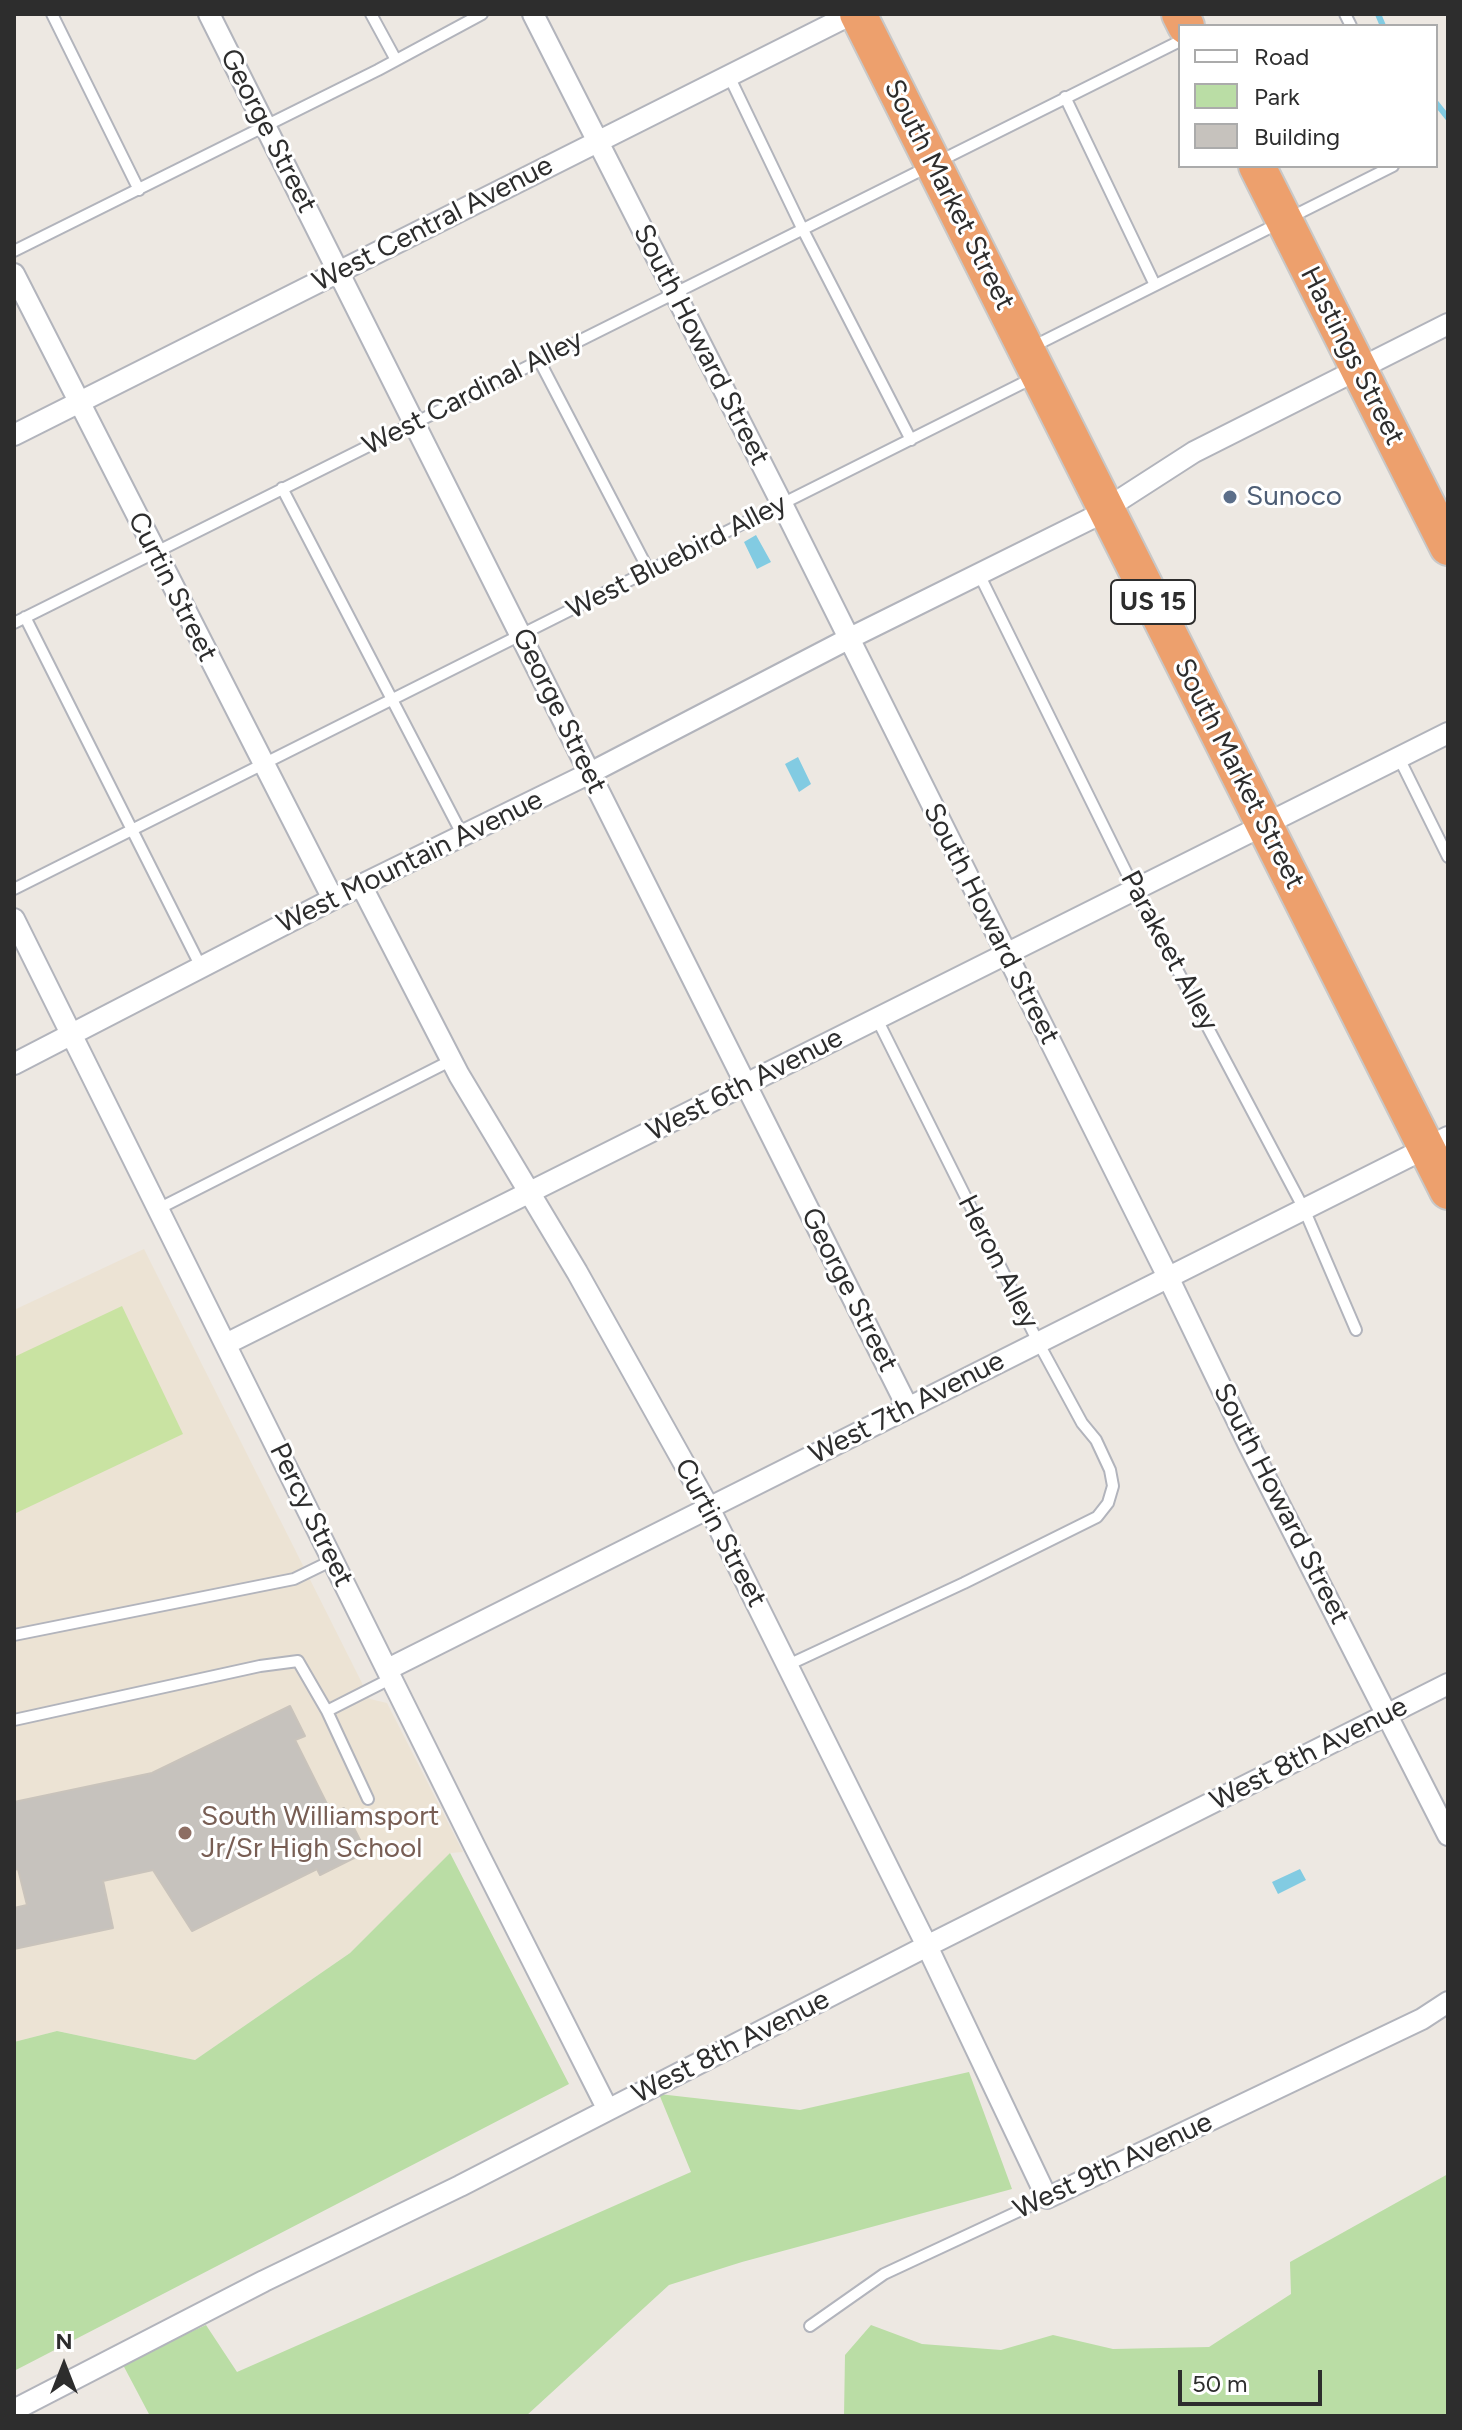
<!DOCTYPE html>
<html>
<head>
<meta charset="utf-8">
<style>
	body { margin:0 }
	#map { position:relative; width:1462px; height:2430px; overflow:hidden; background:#ede8e2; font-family:Figtree,sans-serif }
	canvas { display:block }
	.frame { position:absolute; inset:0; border:16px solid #2d2d2d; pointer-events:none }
	.legend { position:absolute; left:1178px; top:24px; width:260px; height:144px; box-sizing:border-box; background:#fff; border:2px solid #ababab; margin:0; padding:10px 14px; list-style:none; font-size:24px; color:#2d2d2d }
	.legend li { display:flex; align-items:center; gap:16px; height:40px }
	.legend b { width:40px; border:2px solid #ababab }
	.north { position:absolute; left:24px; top:2326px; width:80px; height:80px; -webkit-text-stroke:6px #fff; paint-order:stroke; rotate:0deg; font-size:22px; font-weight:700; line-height:32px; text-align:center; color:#2d2d2d }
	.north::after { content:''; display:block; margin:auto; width:28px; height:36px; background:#2d2d2d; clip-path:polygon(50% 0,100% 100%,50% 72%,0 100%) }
	.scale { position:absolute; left:1178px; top:2370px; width:144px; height:36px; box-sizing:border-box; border:4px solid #2d2d2d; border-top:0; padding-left:10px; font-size:24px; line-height:28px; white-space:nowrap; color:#2d2d2d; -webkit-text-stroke:6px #fff; paint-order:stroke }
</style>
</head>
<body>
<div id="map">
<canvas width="1462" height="2430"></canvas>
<div class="frame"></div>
<ul class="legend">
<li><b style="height:10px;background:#fff"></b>Road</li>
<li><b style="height:22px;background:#badda5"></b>Park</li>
<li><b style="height:22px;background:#c6c2bd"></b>Building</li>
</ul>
<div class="north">N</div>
<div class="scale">50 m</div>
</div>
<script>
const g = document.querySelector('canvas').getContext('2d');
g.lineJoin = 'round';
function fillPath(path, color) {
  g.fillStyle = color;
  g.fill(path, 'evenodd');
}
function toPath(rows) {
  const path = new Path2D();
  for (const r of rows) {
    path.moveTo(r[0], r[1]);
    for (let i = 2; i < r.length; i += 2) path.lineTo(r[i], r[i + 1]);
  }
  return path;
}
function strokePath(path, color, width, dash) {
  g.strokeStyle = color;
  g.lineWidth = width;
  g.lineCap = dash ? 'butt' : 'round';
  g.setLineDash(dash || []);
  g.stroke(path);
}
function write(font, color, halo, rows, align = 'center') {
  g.font = font + ' Figtree,sans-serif';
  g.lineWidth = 6;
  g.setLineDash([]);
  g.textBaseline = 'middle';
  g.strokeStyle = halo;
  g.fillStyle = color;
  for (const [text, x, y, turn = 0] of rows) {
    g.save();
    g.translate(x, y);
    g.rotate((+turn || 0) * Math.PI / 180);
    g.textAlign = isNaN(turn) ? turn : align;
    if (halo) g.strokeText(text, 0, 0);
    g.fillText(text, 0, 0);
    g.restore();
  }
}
const education = toPath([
	[144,1249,370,1699,387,1703,463,1852,450,1853,350,1953,195,2060,57,2031,14,2042,14,1310]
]);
const green = toPath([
	[450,1853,569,2084,14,2371,14,2042,57,2031,195,2060,350,1953],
	[969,2072,1012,2189,742,2262,669,2285,526,2416,150,2416,122,2363,206,2325,237,2372,691,2172,659,2094,800,2110],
	[1448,2174,1448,2416,844,2416,845,2355,871,2325,922,2344,1001,2350,1053,2335,1113,2349,1209,2347,1291,2294,1290,2262]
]);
const pitch = toPath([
	[122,1306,183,1434,14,1514,14,1357]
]);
const water = toPath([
	[756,535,771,562,757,569,744,542],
	[798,757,811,784,799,792,785,764],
	[1300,1869,1306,1880,1278,1894,1272,1882]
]);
const stream = toPath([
	[1378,14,1383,26],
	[1436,103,1448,118]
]);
const building = toPath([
	[290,1706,305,1736,295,1740,332,1814,344,1808,366,1852,320,1875,317,1869,192,1931,153,1870,103,1881,113,1928,14,1949,14,1908,27,1905,18,1869,14,1870,14,1802,152,1773,290,1706]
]);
const lane = toPath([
	[52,14,139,190],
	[371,14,396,60],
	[1345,14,1351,26],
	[729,76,802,228,911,440],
	[1065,97,1155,285],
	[14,251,378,70,482,14],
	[1032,347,1393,166],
	[539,360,649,571],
	[282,488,463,836],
	[979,574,1135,890,1304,1209,1356,1330],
	[25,617,201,967],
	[14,623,1180,41],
	[1399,758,1448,857],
	[14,889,1035,377],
	[158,1209,452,1060],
	[14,1635,294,1579,333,1560],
	[788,1665,964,1583,1097,1517,1108,1503,1113,1486,1110,1470,1096,1440,1082,1423,1038,1342,877,1019],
	[327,1711,368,1799],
	[14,1720,260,1666,298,1661,327,1711,392,1678],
	[810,2326,884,2274,1047,2198]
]);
const street = toPath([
	[209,14,908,1408],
	[533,14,782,504,1168,1277,1249,1445,1448,1835],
	[14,274,333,899],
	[14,435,852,14],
	[361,885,459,1075,577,1272,709,1508,927,1946,1047,2198,1422,2019,1448,2002],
	[14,919,475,1847,608,2110],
	[14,1064,333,899,590,773,848,639,1090,519,1194,452,1448,324],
	[226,1344,1448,733],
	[388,1669,1448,1137],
	[14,2410,264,2281,460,2186,927,1946,1448,1684]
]);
const highway = toPath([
	[858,14,1448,1191],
	[1180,14,1186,26],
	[1257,166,1448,547]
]);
const markers = [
	[1230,497,8,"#5c6f8a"],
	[185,1833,8,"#8d6e63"]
];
const shields = [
	[1153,602,84]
];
const shieldNames = [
	["US 15",1153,602]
];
const streetNames = [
	["George Street",268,131,63],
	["South Market Street",949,195,63],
	["West Central Avenue",433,224,-27],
	["South Howard Street",701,345,63],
	["Hastings Street",1352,356,63],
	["West Cardinal Alley",473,393,-27],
	["West Bluebird Alley",677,557,-27],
	["Curtin Street",172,587,63],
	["George Street",559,711,64],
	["South Market Street",1239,774,63],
	["West Mountain Avenue",410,862,-26],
	["South Howard Street",991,924,63],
	["Parakeet Alley",1169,951,62],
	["West 6th Avenue",745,1085,-27],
	["Heron Alley",998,1262,63],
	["George Street",849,1290,63],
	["West 7th Avenue",907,1408,-27],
	["South Howard Street",1281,1504,63],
	["Percy Street",311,1515,64],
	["Curtin Street",720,1533,62],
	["West 8th Avenue",1309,1754,-27],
	["West 8th Avenue",731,2047,-27],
	["West 9th Avenue",1113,2166,-25]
];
const serviceNames = [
	["Sunoco",1246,497]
];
const educationNames = [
	["South Williamsport",201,1817],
	["Jr/Sr High School",201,1849]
];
fillPath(education, '#ece3d4');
fillPath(green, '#badda5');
fillPath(pitch, '#c9e3a2');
fillPath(water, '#82cbe2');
strokePath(stream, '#82cbe2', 6);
fillPath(building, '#c6c2bd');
strokePath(building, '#c9c3bb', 2);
strokePath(lane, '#b2b4bc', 14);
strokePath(street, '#b2b4bc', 24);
strokePath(highway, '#c8c8c8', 40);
strokePath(lane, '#fff', 10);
strokePath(street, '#fff', 20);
strokePath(highway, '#eda06d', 36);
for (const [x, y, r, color] of markers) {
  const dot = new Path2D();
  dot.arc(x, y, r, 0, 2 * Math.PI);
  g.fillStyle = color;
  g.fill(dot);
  strokePath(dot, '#fff', 3);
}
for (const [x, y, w] of shields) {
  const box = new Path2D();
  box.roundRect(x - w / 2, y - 22, w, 44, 6);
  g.fillStyle = '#fff';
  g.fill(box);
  strokePath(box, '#2d2d2d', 2);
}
write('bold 26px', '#2d2d2d', null, shieldNames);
write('28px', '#2d2d2d', '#fff', streetNames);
write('28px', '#4e5e75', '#fff', serviceNames, 'left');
write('28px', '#785e54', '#fff', educationNames, 'left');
</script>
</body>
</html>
